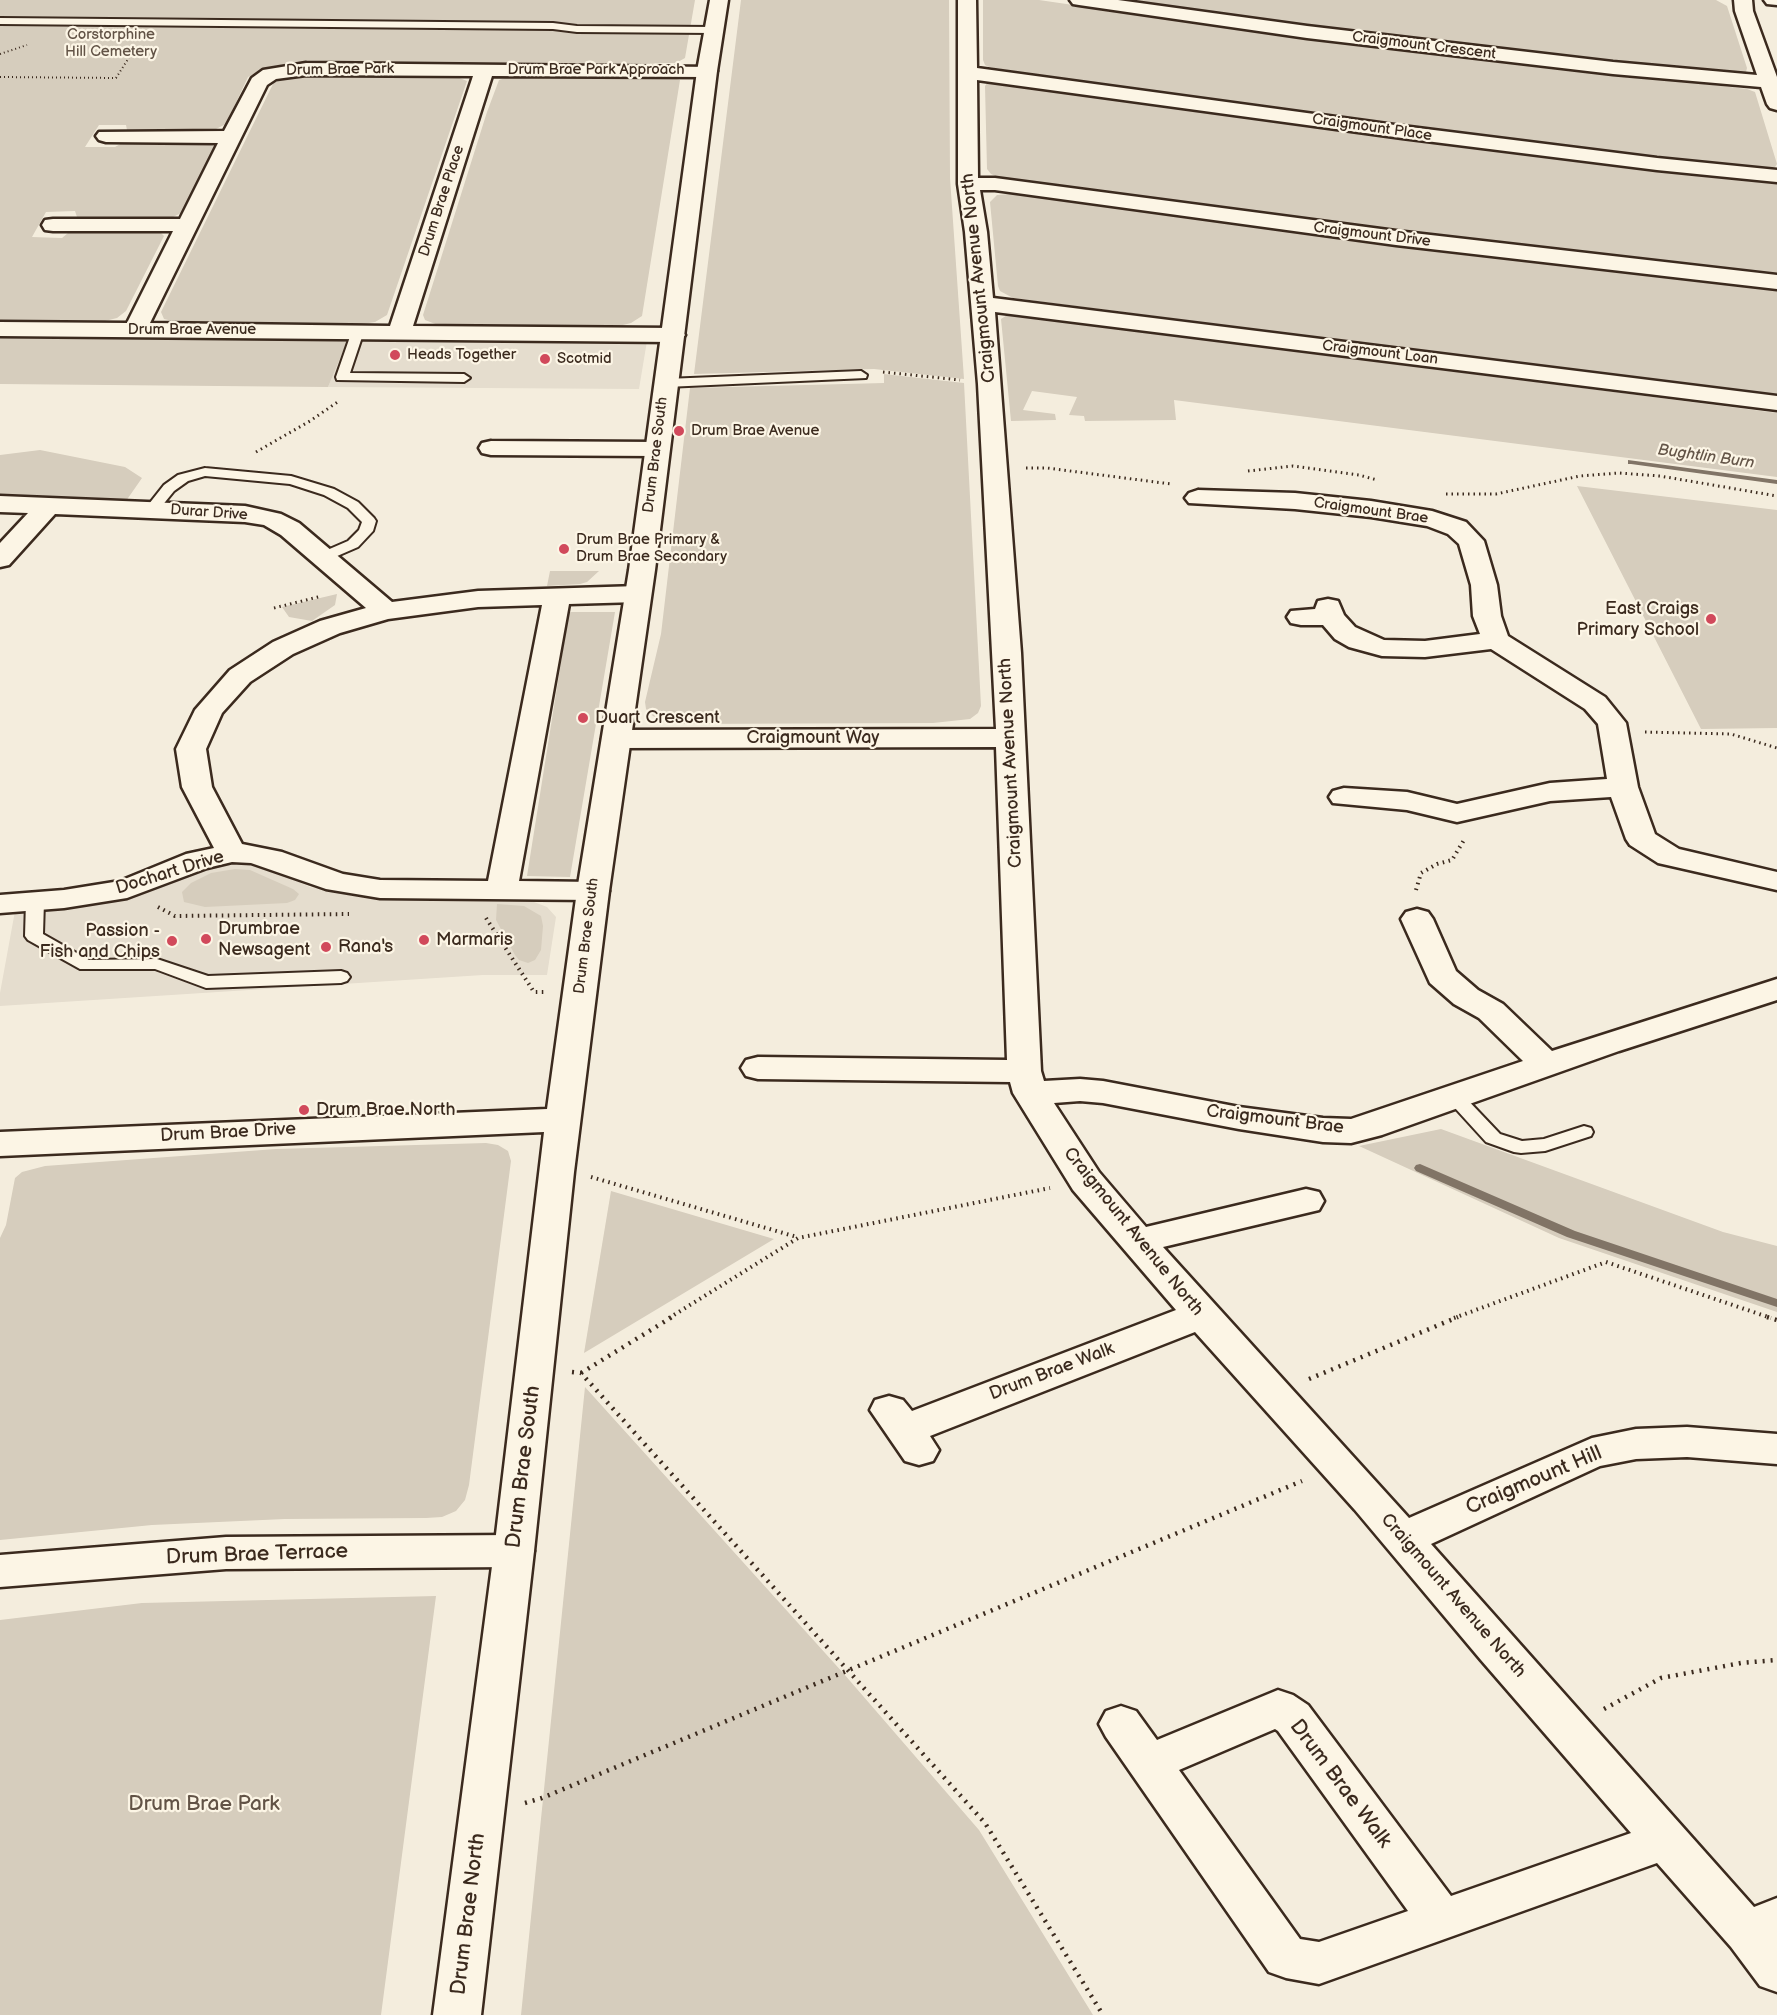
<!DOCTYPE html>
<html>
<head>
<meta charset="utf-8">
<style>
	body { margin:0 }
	canvas { display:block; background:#f4eddd }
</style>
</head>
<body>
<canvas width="1777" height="2015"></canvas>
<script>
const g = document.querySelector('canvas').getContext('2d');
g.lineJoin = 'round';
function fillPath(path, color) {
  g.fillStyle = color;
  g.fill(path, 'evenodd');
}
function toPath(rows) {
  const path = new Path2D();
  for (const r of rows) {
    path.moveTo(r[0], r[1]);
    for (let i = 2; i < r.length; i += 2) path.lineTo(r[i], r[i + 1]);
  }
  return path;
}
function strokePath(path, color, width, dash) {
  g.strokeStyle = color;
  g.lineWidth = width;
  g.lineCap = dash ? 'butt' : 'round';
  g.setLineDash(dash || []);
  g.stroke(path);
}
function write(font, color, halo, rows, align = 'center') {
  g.font = font + ' "Balsamiq Sans",sans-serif';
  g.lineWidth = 4.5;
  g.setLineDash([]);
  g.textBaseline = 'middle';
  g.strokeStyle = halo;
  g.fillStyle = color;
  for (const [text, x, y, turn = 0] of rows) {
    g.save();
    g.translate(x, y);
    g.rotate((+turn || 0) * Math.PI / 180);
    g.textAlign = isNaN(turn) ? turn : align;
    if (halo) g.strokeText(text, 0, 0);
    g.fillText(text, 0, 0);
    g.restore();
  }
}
const built = toPath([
	[348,340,647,341,639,389,328,387],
	[237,862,257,864,310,887,353,896,516,898,534,902,547,907,556,917,547,975,483,975,0,1006,0,993,15,911,149,891,194,871]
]);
const green = toPath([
	[0,0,695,0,685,58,676,63,287,64,269,67,248,77,226,124,214,130,135,131,127,130,126,125,99,125,85,147,115,147,124,142,200,142,215,146,181,213,173,217,164,219,86,218,77,217,75,211,46,212,32,237,62,238,68,233,80,231,151,231,160,232,164,236,126,311,117,318,101,322,0,320],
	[741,0,949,0,950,178,964,379,874,369,694,374],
	[983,0,1039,0,1251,31,1747,89,1755,92,1777,164,1775,167,1765,169,1570,148,1103,86,989,67,985,65,983,60],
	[1107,0,1716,0,1727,6,1747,68,1746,72,1739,74,1685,70,1340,31],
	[297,76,457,77,467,81,387,315,375,322,362,324,181,323,164,319,161,312,274,82],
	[509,77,671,77,680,80,642,316,631,323,615,327,438,325,425,320,423,315,487,112,499,80],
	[994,81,1183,110,1379,136,1774,183,1777,184,1777,275,1367,228,1000,178,991,174,987,169,985,86,988,82],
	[1010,194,1381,243,1777,289,1777,396,1013,298,1000,291,998,286,990,202,997,195],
	[1009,314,1777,413,1777,477,1174,400,1176,420,1085,421,1084,416,1069,415,1077,397,1032,391,1023,410,1055,414,1056,420,1011,421,1001,319],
	[0,337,348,340,328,387,0,384],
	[884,374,964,383,981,706,978,713,970,719,933,723,676,724,662,722,653,716,646,709,645,702,661,634,690,388,884,383],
	[40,450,125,467,142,478,126,501,0,497,0,455],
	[1577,486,1777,510,1777,728,1701,729],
	[550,571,599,571,587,582,580,584,547,586],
	[337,594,335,605,312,621,289,617,282,607],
	[569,612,615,612,570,877,527,876],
	[235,869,250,870,293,889,299,894,295,900,287,903,205,907,184,902,182,892,191,883,211,873],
	[497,904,524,906,541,916,543,926,541,950,535,960,528,963,519,960,515,955,496,920],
	[1441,1129,1723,1232,1777,1246,1777,1312,1559,1238,1359,1146],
	[486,1143,498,1145,508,1151,511,1161,469,1485,465,1500,456,1511,442,1517,426,1518,285,1519,152,1525,0,1540,0,1238,6,1225,15,1178,22,1172,45,1166,276,1149],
	[611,1191,774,1239,584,1353],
	[585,1387,844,1674,979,1830,1093,2015,521,2015],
	[436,1596,381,2015,0,2015,0,1620,142,1603]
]);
const stream = toPath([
	[1628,460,1777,480,1777,484,1631,464,1628,464,1628,460],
	[1420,1164,1575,1231,1777,1299,1777,1307,1567,1237,1416,1171,1414,1168,1416,1165,1420,1164]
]);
const pathFar3 = toPath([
	[0,54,27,45],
	[0,77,116,78,137,45]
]);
const pathFar2 = toPath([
	[883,372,960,380],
	[256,452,310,421,339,401],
	[1026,468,1047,468,1171,484],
	[1248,471,1293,466,1359,475,1377,480],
	[1446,494,1496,494,1580,476,1619,473,1660,476,1777,496],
	[274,608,322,596],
	[1645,732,1731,734,1777,748]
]);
const pathFar1 = toPath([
	[1416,890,1421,873,1437,864,1452,860,1464,840],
	[158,907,175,916,349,914],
	[486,918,534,992,546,992],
	[591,1177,797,1237],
	[669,1318,798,1238,1050,1188],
	[1454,1318,1606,1262,1771,1318]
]);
const path = toPath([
	[1767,1317,1777,1320],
	[572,1372,581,1373,985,1823,1103,2015],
	[581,1373,672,1317],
	[1309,1379,1458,1317],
	[1604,1709,1661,1678,1741,1663,1777,1660],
	[525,1803,542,1798,1302,1481]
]);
const lane = toPath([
	[0,18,553,23,577,26,713,27,718,30,713,33,577,32,553,29,0,24,0,18],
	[358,327,364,331,350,373,464,374,470,378,464,382,337,380,336,377,352,331,358,327],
	[861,371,867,375,866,378,666,387,659,383,666,379,861,371],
	[205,468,291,476,334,489,358,502,374,518,376,521,373,531,358,547,328,560,318,560,316,557,318,554,348,541,359,530,362,522,348,508,324,495,290,484,205,476,188,481,174,491,157,512,147,512,145,509,164,485,178,475,205,468],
	[35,896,41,897,44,901,43,934,89,960,157,959,208,976,341,971,347,973,350,977,347,981,341,983,206,988,155,969,80,969,28,940,25,936,26,901,29,897,35,896],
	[1454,1091,1461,1093,1500,1134,1522,1141,1544,1139,1584,1126,1591,1128,1593,1132,1591,1136,1545,1151,1521,1153,1514,1152,1486,1142,1445,1097,1447,1093,1454,1091]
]);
const street = toPath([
	[958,0,976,0,977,68,1402,126,1657,158,1777,170,1777,182,1657,170,1402,138,977,80,978,178,995,178,1396,231,1777,275,1777,289,1396,245,995,190,980,190,987,232,993,298,1777,396,1777,410,995,312,1021,653,1041,1071,1044,1081,1080,1079,1103,1081,1239,1107,1323,1118,1351,1119,1523,1061,1479,1018,1454,1004,1430,983,1401,919,1406,912,1417,909,1428,912,1433,919,1456,971,1478,990,1503,1004,1552,1051,1777,979,1777,1000,1619,1051,1382,1135,1351,1143,1323,1142,1239,1129,1103,1103,1080,1101,1054,1103,1099,1172,1146,1227,1306,1189,1319,1192,1324,1201,1319,1210,1163,1247,1409,1518,1592,1438,1636,1429,1687,1427,1777,1434,1777,1464,1687,1457,1636,1459,1600,1466,1431,1544,1754,1907,1777,1898,1777,1992,1760,1986,1731,1947,1657,1863,1319,1984,1286,1978,1269,1972,1106,1737,1099,1724,1106,1711,1121,1706,1136,1711,1157,1740,1278,1690,1293,1695,1308,1705,1451,1896,1631,1833,1481,1660,1355,1510,1195,1332,930,1436,939,1450,933,1461,919,1465,905,1461,870,1410,875,1400,889,1396,903,1400,912,1411,1176,1310,1073,1190,1013,1093,1010,1082,758,1079,746,1076,741,1068,746,1060,758,1057,1007,1060,996,747,617,748,607,745,602,739,607,733,617,730,996,729,978,384,965,232,958,184,958,0],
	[1275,1729,1278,1731,1408,1911,1319,1942,1300,1939,1179,1770,1275,1729],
	[1070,0,1118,0,1307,26,1613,62,1757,75,1735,11,1734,0,1752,0,1753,11,1777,77,1777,110,1770,108,1767,104,1761,87,1613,74,1307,38,1079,5,1073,4,1070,0],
	[1764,0,1777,0,1777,5,1767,4,1764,0],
	[306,63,714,67,717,71,714,75,707,77,492,76,413,326,673,328,681,330,685,335,681,340,673,342,0,336,0,322,127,323,173,231,53,231,45,230,42,225,45,220,53,219,180,219,218,143,106,142,99,140,96,136,99,132,224,131,252,78,263,70,306,63],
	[306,75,473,76,390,326,150,323,267,85,276,79,306,75],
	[491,441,656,442,665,444,668,449,665,454,656,456,491,455,482,453,479,448,482,443,491,441],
	[1198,490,1295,493,1371,501,1432,511,1466,522,1484,541,1497,585,1501,616,1508,636,1605,697,1626,723,1638,787,1655,834,1679,849,1777,872,1777,890,1658,863,1630,845,1626,839,1611,797,1550,801,1457,822,1407,810,1333,803,1329,797,1333,791,1344,788,1407,792,1457,804,1550,783,1607,779,1598,724,1585,709,1491,649,1425,657,1382,656,1349,647,1335,639,1323,625,1301,625,1291,623,1287,617,1291,611,1315,609,1318,601,1328,599,1338,601,1344,615,1355,627,1384,640,1425,641,1480,634,1473,616,1471,585,1459,544,1448,534,1427,526,1371,517,1295,509,1189,503,1185,498,1189,493,1198,490],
	[0,496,245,506,281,514,299,523,392,602,478,591,638,586,648,588,651,594,648,600,638,602,569,604,519,881,593,882,604,884,609,891,604,898,593,900,380,898,326,889,251,863,232,862,207,868,127,898,64,908,0,913,0,895,64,890,120,881,186,854,214,848,182,787,176,749,195,710,230,670,273,642,320,621,366,608,281,535,264,525,245,522,55,514,9,565,0,567,0,543,28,513,0,512,0,496],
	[542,605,488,881,380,880,343,874,282,852,242,844,212,787,206,749,222,713,250,682,293,654,340,633,388,619,478,607,542,605],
	[514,1535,528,1540,534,1551,528,1562,514,1567,226,1569,0,1587,0,1555,226,1537,514,1535]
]);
const secondary = toPath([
	[710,0,728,0,717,71,655,570,609,891,574,1172,534,1551,481,2015,433,2015,494,1551,544,1132,0,1156,0,1132,547,1109,577,891,629,570,697,71,710,0]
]);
const markers = [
	[395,355,6,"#d1495b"],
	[545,359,6,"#d1495b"],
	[679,431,6,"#d1495b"],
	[564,549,6,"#d1495b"],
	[1711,619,6,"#d1495b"],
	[583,718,6,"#d1495b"],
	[206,939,6,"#d1495b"],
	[424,940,6,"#d1495b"],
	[172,941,6,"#d1495b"],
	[326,947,6,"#d1495b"],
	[304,1110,6,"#d1495b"]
];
const farParknames = [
	["Corstorphine",111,35],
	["Hill Cemetery",111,52]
];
const farStreetnames = [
	["Craigmount Crescent",1424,46,7],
	["Drum Brae Park",340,70,-1],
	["Drum Brae Park Approach",596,70],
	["Craigmount Place",1372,128,8],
	["Drum Brae Place",442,201,-72],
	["Craigmount Drive",1372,235,7],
	["Drum Brae Avenue",192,330],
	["Craigmount Loan",1380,353,7],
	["Drum Brae South",656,455,-83],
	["Craigmount Brae",1371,511,8],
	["Durar Drive",209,513,4],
	["Drum Brae South",587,936,-83]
];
const farPoinames = [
	["Heads Together",407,355],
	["Scotmid",557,359],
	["Drum Brae Avenue",691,431],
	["Drum Brae Primary &",576,540],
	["Drum Brae Secondary",576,557]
];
const farWaternames = [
	["Bughtlin Burn",1706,457,8]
];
const streetNames = [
	["Craigmount Avenue North",979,278,-96],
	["Craigmount Way",813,738],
	["Craigmount Avenue North",1011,763,-93],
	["Dochart Drive",170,873,-17],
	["Craigmount Brae",1275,1120,7],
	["Drum Brae Drive",228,1133,-3],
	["Craigmount Avenue North",1133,1232,51],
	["Drum Brae Walk",1052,1372,-21],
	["Craigmount Avenue North",1453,1596,49]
];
const poiNames = [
	["East Craigs",1699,609,"right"],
	["Primary School",1699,630,"right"],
	["Duart Crescent",595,718],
	["Drumbrae",218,929],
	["Newsagent",218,950],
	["Passion -",160,931,"right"],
	["Fish and Chips",160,952,"right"],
	["Marmaris",436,940],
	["Rana's",338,947],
	["Drum Brae North",316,1110]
];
const nearStreetnames = [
	["Drum Brae South",524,1467,-83],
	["Craigmount Hill",1534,1481,-23],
	["Drum Brae Terrace",257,1555,-2],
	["Drum Brae Walk",1340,1784,53],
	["Drum Brae North",469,1914,-83]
];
const nearParknames = [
	["Drum Brae Park",204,1805]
];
fillPath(built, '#e5ddce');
fillPath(green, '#d6cdbd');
fillPath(stream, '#817466');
strokePath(lane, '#3b2a1e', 4);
strokePath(street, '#3b2a1e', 5);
strokePath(secondary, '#3b2a1e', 5);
strokePath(pathFar3, '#3b2a1e', 2, [1, 3]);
strokePath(pathFar2, '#3b2a1e', 3, [1.5, 4]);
strokePath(pathFar1, '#3b2a1e', 4, [1.5, 4.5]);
strokePath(path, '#3b2a1e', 4.5, [2, 6]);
fillPath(lane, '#fcf5e5');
fillPath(street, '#fcf5e5');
fillPath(secondary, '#fcf5e5');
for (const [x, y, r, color] of markers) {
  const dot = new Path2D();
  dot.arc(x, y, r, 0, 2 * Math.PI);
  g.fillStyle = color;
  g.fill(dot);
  strokePath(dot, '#fcf5e5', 2);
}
write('15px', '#625346', '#fcf5e5', farParknames);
write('15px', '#3b2a1e', '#fcf5e5', farStreetnames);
write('15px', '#3b2a1e', '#fcf5e5', farPoinames, 'left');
write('italic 16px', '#645548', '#fcf5e5', farWaternames);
write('18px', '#3b2a1e', '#fcf5e5', streetNames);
write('18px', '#3b2a1e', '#fcf5e5', poiNames, 'left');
write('21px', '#3b2a1e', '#fcf5e5', nearStreetnames);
write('21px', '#625346', '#fcf5e5', nearParknames);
</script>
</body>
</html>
